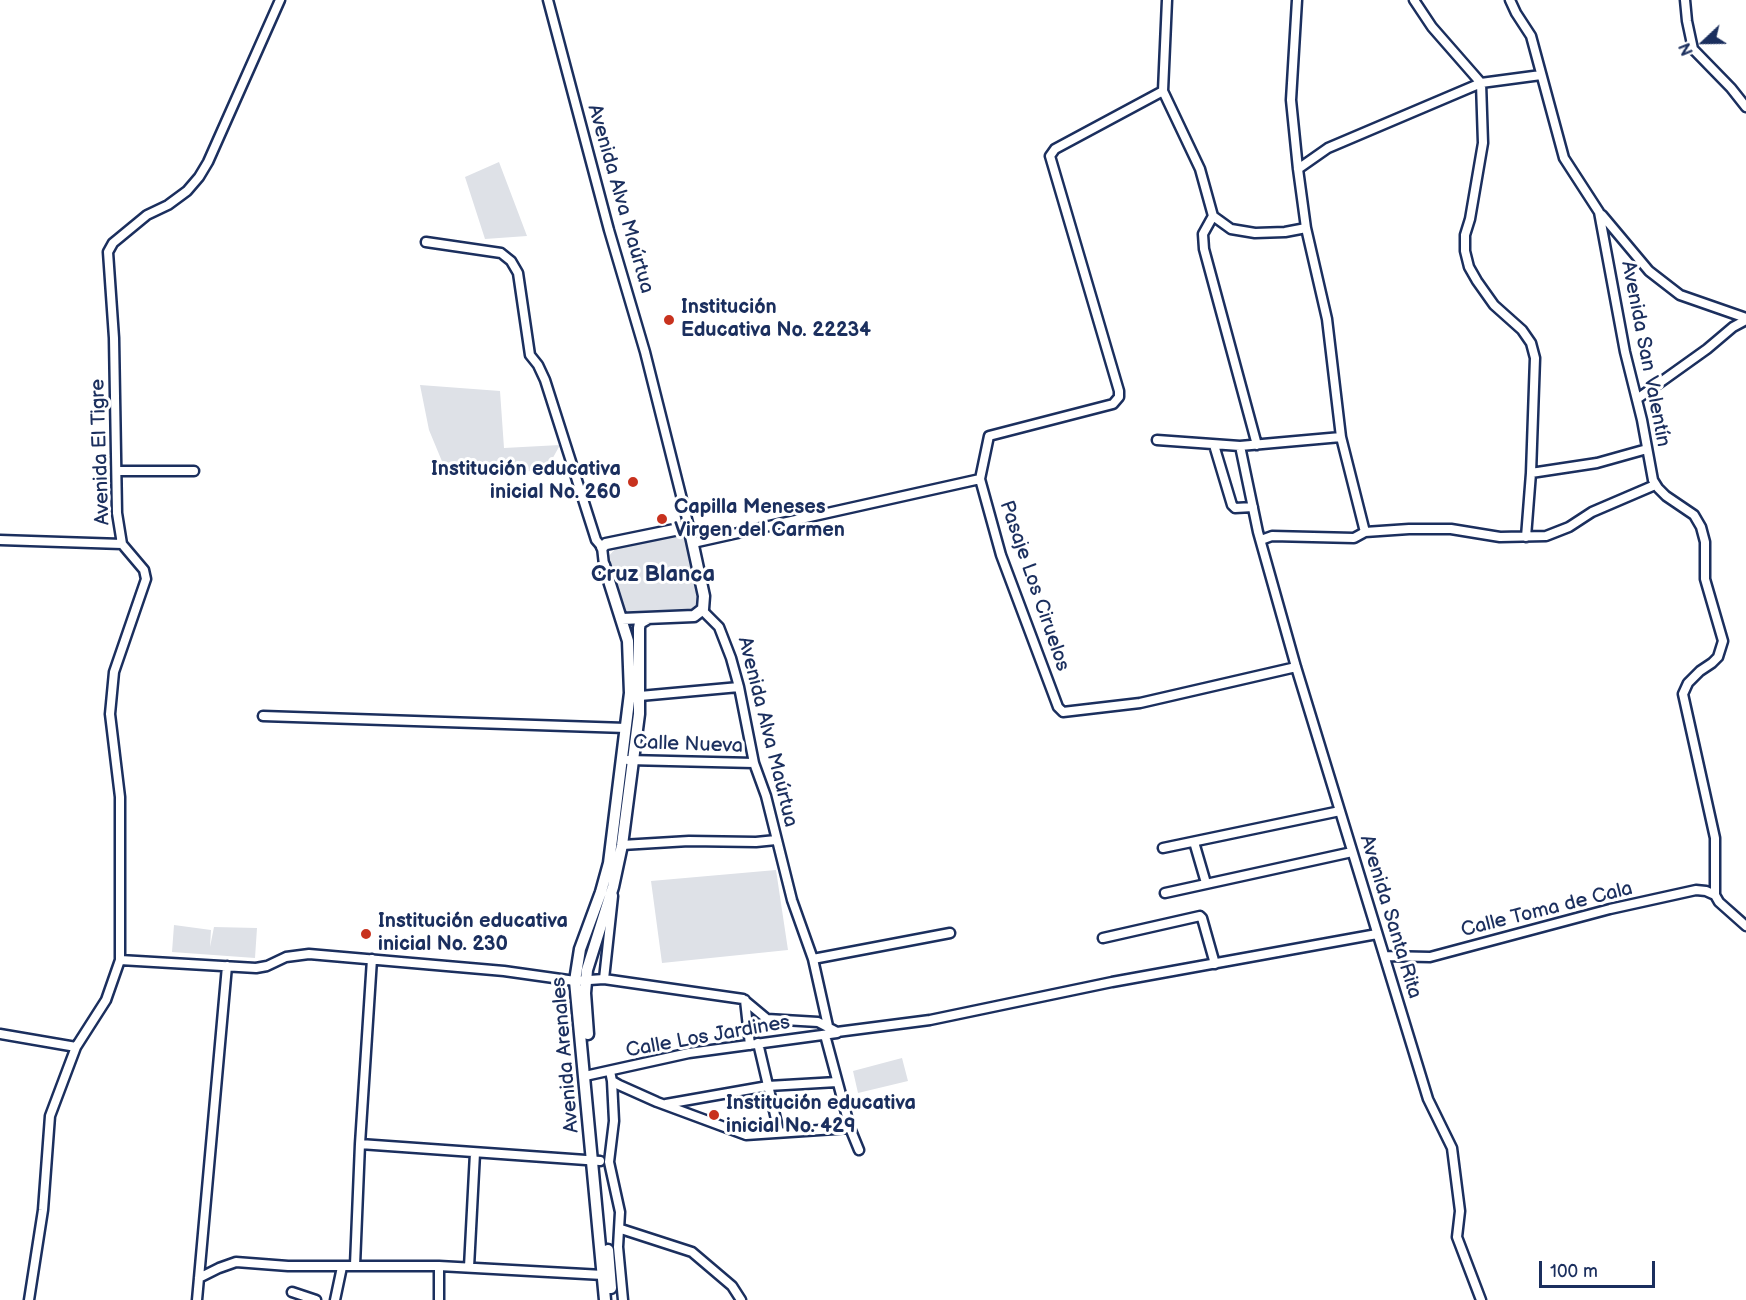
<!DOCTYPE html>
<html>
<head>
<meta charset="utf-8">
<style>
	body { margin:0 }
	#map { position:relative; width:1746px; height:1300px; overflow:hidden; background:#fff; font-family:"Balsamiq Sans",sans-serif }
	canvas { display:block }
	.north { position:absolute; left:1674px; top:12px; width:60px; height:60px; -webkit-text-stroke:4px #fff; paint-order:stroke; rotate:248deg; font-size:16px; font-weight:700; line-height:24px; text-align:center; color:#1b2f5e }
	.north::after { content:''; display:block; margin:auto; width:21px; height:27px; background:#1b2f5e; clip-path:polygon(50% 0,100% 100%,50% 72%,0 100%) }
	.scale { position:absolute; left:1539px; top:1261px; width:116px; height:27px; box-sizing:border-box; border:3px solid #1b2f5e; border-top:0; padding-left:8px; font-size:18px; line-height:21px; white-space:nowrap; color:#1b2f5e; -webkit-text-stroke:4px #fff; paint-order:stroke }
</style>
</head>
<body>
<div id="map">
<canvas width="1746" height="1300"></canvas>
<div class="north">N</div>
<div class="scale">100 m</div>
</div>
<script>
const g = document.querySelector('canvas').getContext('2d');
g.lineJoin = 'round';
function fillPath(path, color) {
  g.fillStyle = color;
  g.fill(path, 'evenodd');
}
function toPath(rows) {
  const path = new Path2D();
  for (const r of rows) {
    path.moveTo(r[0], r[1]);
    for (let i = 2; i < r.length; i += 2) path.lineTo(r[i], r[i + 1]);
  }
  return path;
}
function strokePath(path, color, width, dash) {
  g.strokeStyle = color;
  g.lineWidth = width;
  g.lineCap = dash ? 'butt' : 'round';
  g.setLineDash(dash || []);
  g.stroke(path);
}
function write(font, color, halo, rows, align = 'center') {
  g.font = font + ' "Balsamiq Sans",sans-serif';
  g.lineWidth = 6;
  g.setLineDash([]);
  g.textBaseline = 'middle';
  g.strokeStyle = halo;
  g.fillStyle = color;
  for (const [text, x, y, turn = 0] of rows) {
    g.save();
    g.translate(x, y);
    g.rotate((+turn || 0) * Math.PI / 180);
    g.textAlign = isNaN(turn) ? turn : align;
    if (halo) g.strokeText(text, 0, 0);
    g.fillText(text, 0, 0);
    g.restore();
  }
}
const green = toPath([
	[499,162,527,236,485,239,465,177],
	[420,385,500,391,504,448,560,445,545,472,509,470,446,471,429,430],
	[686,534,699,598,694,610,626,613,607,558,616,548],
	[776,870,788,950,662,963,651,881],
	[174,925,211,930,210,947,214,927,257,928,255,958,172,952],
	[902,1058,908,1081,858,1093,853,1071]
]);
const minor = toPath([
	[548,0,609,230,645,352,689,527],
	[1167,0,1163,91,1200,169,1213,216,1231,229,1255,233,1285,232,1306,228],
	[1297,0,1291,100,1298,169,1306,228,1327,319,1341,437,1365,532],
	[1414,0,1432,27,1481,83,1483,143,1470,219,1465,235,1465,251,1469,267,1477,281,1494,305,1522,330,1531,343,1535,358,1531,473,1526,537],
	[1510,0,1516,13,1531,36,1564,158,1599,212,1625,352,1642,420,1653,480,1658,488,1666,496,1694,515,1701,527,1705,542,1705,579,1723,641,1718,657,1712,663,1700,671,1688,683,1683,694,1715,838,1715,895,1719,902,1746,926],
	[1685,0,1687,21,1693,49,1731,88,1746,107],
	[1163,91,1055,149,1050,156,1119,391,1119,397,1113,404,989,436,980,479,1001,555,1058,707,1063,712,1140,703,1296,667],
	[1298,169,1328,148,1481,83,1541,75],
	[1602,215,1649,271,1680,295,1746,318],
	[1213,216,1203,234,1204,249,1257,445],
	[426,242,501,253,511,261,518,273,530,355,538,365,545,380,596,540,602,547,604,565],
	[1637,399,1707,349,1733,327,1746,320],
	[1157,440,1240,446,1341,437],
	[1214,445,1232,505,1235,508,1253,507],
	[1240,446,1258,532,1296,667,1428,1099,1452,1148,1460,1211,1457,1237,1481,1300],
	[117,471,194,471],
	[1531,473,1597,463,1647,449],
	[0,540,122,544],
	[1261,540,1272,536,1354,538,1365,532,1409,529,1451,529,1500,537,1546,536,1569,527,1592,512,1655,485],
	[693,543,980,479],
	[702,610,719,627,731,658,739,687,754,763,766,796,792,900,813,959,828,1026],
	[640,696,739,687],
	[263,716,626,728],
	[628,760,754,763],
	[1194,842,1206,883],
	[622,845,689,841,756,842,776,840],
	[1163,848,1340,811],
	[1165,893,1352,852],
	[1103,938,1200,916,1202,918,1215,964],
	[1385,956,1430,957,1610,909,1696,890,1706,891,1715,895],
	[813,959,950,933],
	[120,960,256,968,267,966,286,957,309,954,504,971,575,981,604,979,743,999,767,1019,818,1022,837,1032,930,1020,1112,982,1377,934],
	[604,979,613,896],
	[745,1000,750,1045],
	[0,1034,76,1047],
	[825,1035,850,1128,859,1150],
	[758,1043,779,1132],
	[610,1071,612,1081,619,1085,657,1102,746,1135,850,1128],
	[585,1076,689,1053,837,1033],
	[612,1081,614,1121,609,1162,620,1212,618,1247,623,1300],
	[666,1104,768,1086,837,1082],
	[360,1144,600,1161],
	[621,1229,692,1252,732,1286,741,1300],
	[355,1265,360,1144,372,959],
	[439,1266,439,1300],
	[469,1267,475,1153],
	[199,1278,219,1268,236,1262,288,1266,439,1266,603,1275],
	[292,1292,316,1300],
	[29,1300,43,1210,50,1116,76,1047,106,1000,120,960,120,797,110,714,114,672,146,579,144,570,122,544,117,513,114,338,108,252,113,243,147,215,168,205,187,191,199,177,208,162,280,0],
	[197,1300,227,966],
	[335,1300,342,1267]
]);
const major = toPath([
	[602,547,606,544,689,527,704,596,703,609,694,616,622,619],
	[604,565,628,641,630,693,609,863,601,892,580,949,575,981,605,1300],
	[588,1034,585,993,587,970,613,887,622,845,639,714,639,628,640,623,647,619],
	[608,1250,611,1288]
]);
const markers = [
	[669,320,6,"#c8321e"],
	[633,482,6,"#c8321e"],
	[662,519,6,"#c8321e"],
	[366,934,6,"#c8321e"],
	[714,1115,6,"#c8321e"]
];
const streetNames = [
	["Avenida Alva Maúrtua",620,199,74],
	["Avenida San Valentín",1645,354,79],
	["Avenida El Tigre",101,452,-92],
	["Pasaje Los Ciruelos",1034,586,71],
	["Avenida Alva Maúrtua",767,732,76],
	["Calle Nueva",688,745,2],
	["Calle Toma de Cala",1547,910,-14],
	["Avenida Santa Rita",1390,917,73],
	["Calle Los Jardines",708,1037,-10],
	["Avenida Arenales",566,1055,-95]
];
const poiNames = [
	["Institución",681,308],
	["Educativa No. 22234",681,331],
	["Institución educativa",621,470,"right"],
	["inicial No. 260",621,493,"right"],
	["Capilla Meneses",674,508],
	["Virgen del Carmen",674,531],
	["Institución educativa",378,922],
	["inicial No. 230",378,945],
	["Institución educativa",726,1104],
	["inicial No. 429",726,1127]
];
const quarterNames = [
	["Cruz Blanca",653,575]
];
fillPath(green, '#dee1e7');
strokePath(minor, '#1b2f5e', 13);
strokePath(major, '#1b2f5e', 15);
strokePath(minor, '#fff', 8);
strokePath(major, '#fff', 10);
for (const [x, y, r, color] of markers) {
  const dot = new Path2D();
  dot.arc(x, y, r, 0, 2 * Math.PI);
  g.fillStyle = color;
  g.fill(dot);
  strokePath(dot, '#fff', 2);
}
write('20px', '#1b2f5e', '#fff', streetNames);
write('bold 20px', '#1b2f5e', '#fff', poiNames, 'left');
write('bold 22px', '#1b2f5e', '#fff', quarterNames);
</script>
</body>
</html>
